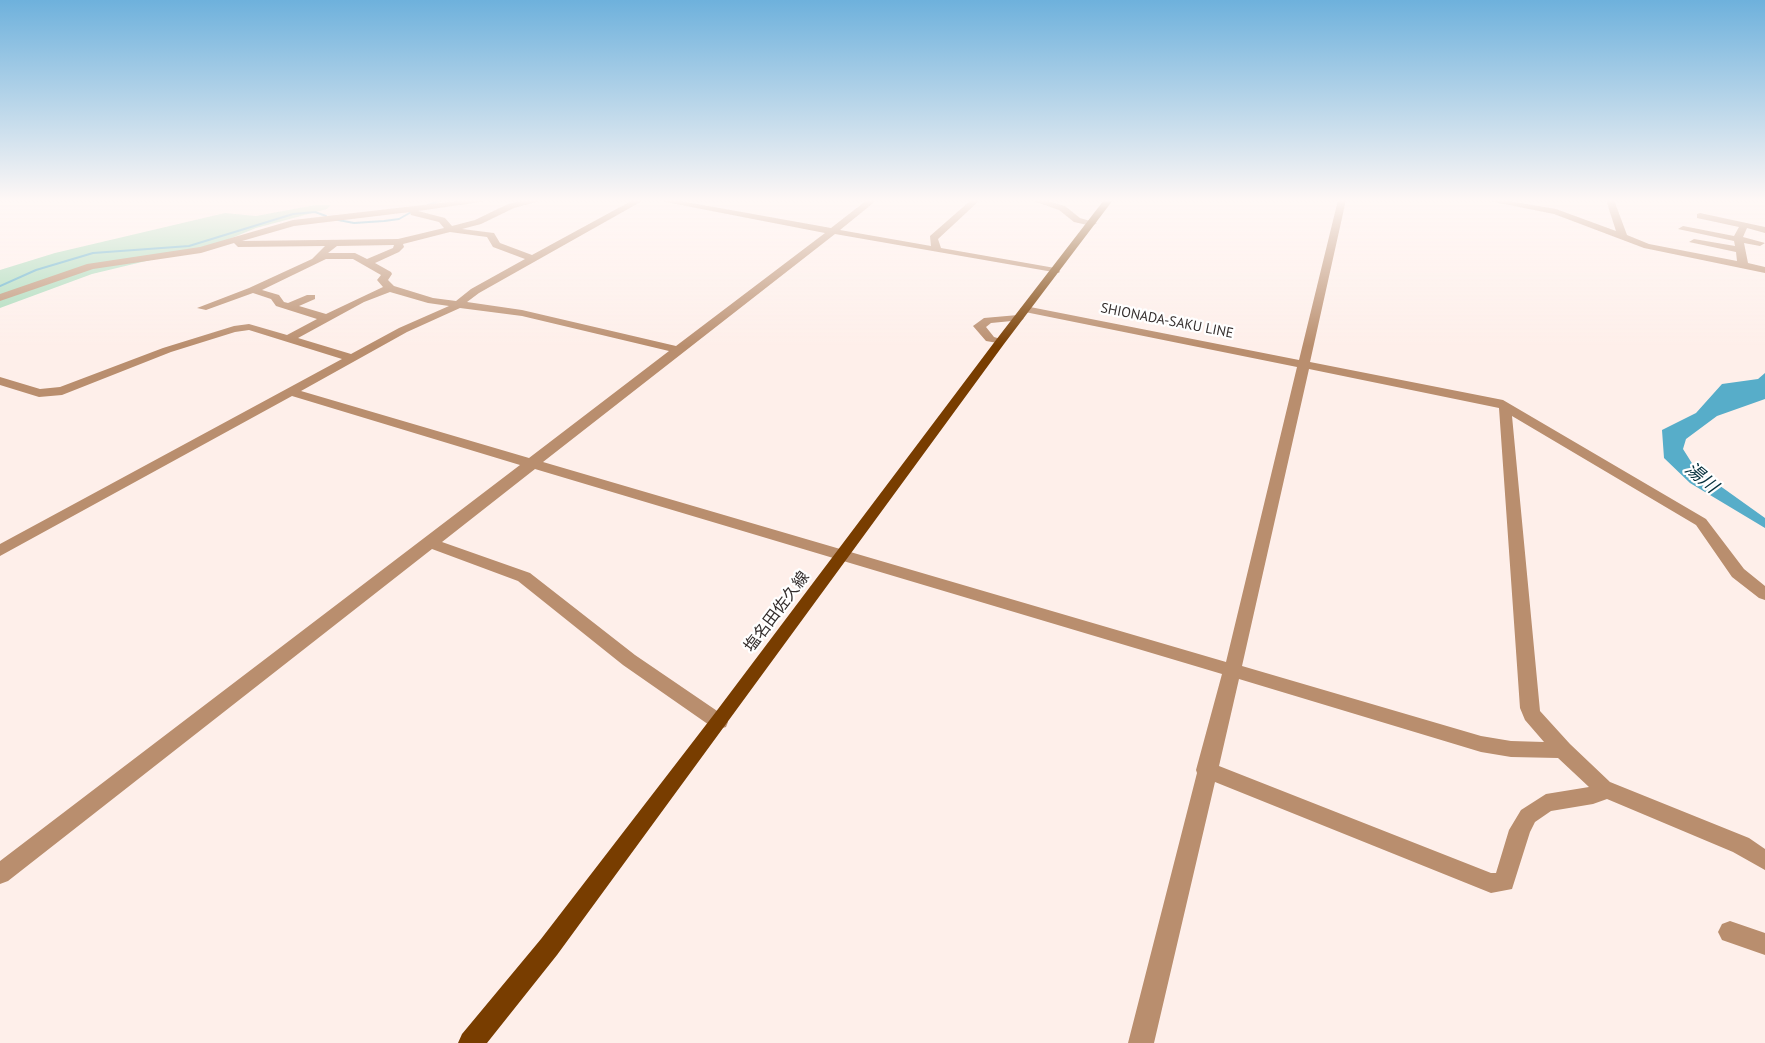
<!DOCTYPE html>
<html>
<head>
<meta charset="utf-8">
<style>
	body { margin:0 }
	canvas { display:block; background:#feefea }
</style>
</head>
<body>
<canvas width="1765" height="1043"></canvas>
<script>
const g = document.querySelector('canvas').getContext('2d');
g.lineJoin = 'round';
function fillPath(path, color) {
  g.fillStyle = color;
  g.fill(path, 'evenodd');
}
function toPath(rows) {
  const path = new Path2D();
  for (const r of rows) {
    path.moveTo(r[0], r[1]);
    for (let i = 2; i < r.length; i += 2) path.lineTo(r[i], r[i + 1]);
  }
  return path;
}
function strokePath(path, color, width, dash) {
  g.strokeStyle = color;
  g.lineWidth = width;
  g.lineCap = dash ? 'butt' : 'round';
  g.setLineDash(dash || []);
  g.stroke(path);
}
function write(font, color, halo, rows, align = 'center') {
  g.font = font + ' "PT Sans","Noto Sans JP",sans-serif';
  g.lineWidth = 4.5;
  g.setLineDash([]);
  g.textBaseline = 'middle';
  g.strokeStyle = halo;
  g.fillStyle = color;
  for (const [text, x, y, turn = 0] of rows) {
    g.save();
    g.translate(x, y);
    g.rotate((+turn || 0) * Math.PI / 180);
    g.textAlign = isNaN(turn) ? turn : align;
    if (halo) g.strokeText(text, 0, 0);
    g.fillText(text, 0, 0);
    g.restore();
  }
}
const green = toPath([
	[315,205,331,205,327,209,256,228,217,244,92,274,0,308,0,270,55,253,225,213,256,216]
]);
const water = toPath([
	[1765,373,1765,399,1717,416,1686,439,1683,449,1695,468,1765,518,1765,528,1690,483,1664,458,1662,430,1696,413,1722,384,1758,379]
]);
const stream = toPath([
	[428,205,442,200],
	[333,219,354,223,384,221,399,219,413,211],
	[0,286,36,270,93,253,189,246,293,214,315,212,326,216]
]);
const minor = toPath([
	[466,200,495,200,418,211,445,218,452,226,475,220,508,204,526,200,544,200,514,208,481,224,462,229,494,233,500,243,532,255,633,200,644,200,479,293,467,302,522,310,676,346,825,233,655,200,675,200,831,228,867,200,877,200,840,230,931,246,930,236,971,200,980,200,938,239,941,248,1055,268,1060,271,1059,273,835,234,543,462,1226,662,1297,367,1025,312,1020,309,1025,306,1299,360,1338,200,1346,200,1310,362,1503,400,1706,519,1744,569,1765,586,1765,600,1759,598,1732,577,1696,525,1512,416,1540,711,1570,744,1610,782,1749,838,1765,849,1765,870,1733,852,1607,799,1593,804,1551,811,1535,822,1530,832,1512,889,1491,893,1215,782,1154,1043,1128,1043,1197,773,1196,770,1222,674,535,469,442,542,530,573,635,655,726,717,728,722,726,727,719,729,712,727,623,665,518,581,432,549,8,881,0,884,0,861,520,465,292,396,0,556,0,544,342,359,249,330,235,332,171,352,62,395,39,397,0,385,0,377,40,389,60,387,163,348,234,326,249,324,287,335,317,319,276,306,271,299,253,293,206,310,197,308,249,288,312,259,325,246,238,247,234,243,201,253,93,269,0,301,0,294,87,264,200,247,293,220,466,200],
	[410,212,411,215,439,222,444,228,398,239,242,241,294,226,410,212],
	[450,232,487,237,493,247,525,259,471,289,456,301,433,298,394,286,388,280,392,274,391,272,375,263,399,252,404,247,403,244,450,232],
	[394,245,393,248,367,259,355,253,328,253,337,246,394,245],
	[326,259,353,259,381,275,377,280,383,287,326,314,299,306,315,299,315,295,307,295,288,303,284,302,279,295,262,290,326,259],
	[390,292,428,303,449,306,399,328,351,354,298,338,364,302,390,292],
	[460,308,522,316,669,351,529,458,301,391,407,332,460,308],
	[1309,369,1499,408,1520,708,1525,720,1544,742,1511,741,1481,736,1242,666,1309,369],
	[1239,679,1481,752,1511,757,1558,758,1589,787,1546,794,1521,810,1509,830,1496,873,1491,873,1219,766,1239,679],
	[1030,200,1044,200,1065,206,1080,218,1097,223,1092,226,1074,222,1059,210,1030,200],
	[1484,200,1504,200,1556,209,1616,231,1606,200,1614,200,1627,235,1649,244,1737,261,1736,252,1689,242,1694,239,1735,246,1734,241,1678,229,1683,226,1734,236,1739,227,1697,218,1697,214,1700,213,1765,227,1765,233,1747,228,1743,237,1765,243,1760,246,1744,243,1748,263,1765,267,1765,273,1644,248,1554,214,1484,200],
	[1018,315,1024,318,1022,320,991,323,986,327,994,337,1004,340,1004,344,986,341,973,326,984,318,1018,315],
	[1730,921,1765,933,1765,955,1722,940,1718,932,1722,924,1730,921]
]);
const major = toPath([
	[1104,200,1113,200,1004,344,557,955,487,1043,458,1043,462,1034,541,939,712,717,996,340,1104,200]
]);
const farStreetnames = [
	["SHIONADA-SAKU LINE",1167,321,11]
];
const streetNames = [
	["塩名田佐久線",777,612,-53]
];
const waterNames = [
	["湯川",1701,478,40]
];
fillPath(green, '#a6dab8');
fillPath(water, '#57adc9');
strokePath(stream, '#57adc9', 2);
fillPath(minor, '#b98e6e');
fillPath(major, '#783d00');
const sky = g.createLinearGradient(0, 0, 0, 346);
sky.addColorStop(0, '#6eb1dc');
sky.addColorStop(0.58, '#fff8f6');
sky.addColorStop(1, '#fff8f600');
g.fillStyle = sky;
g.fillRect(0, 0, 1765, 346);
write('14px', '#342e2d', '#fff', farStreetnames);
write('16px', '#342e2d', '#fff', streetNames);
write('italic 18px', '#06303c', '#fff', waterNames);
</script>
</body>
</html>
